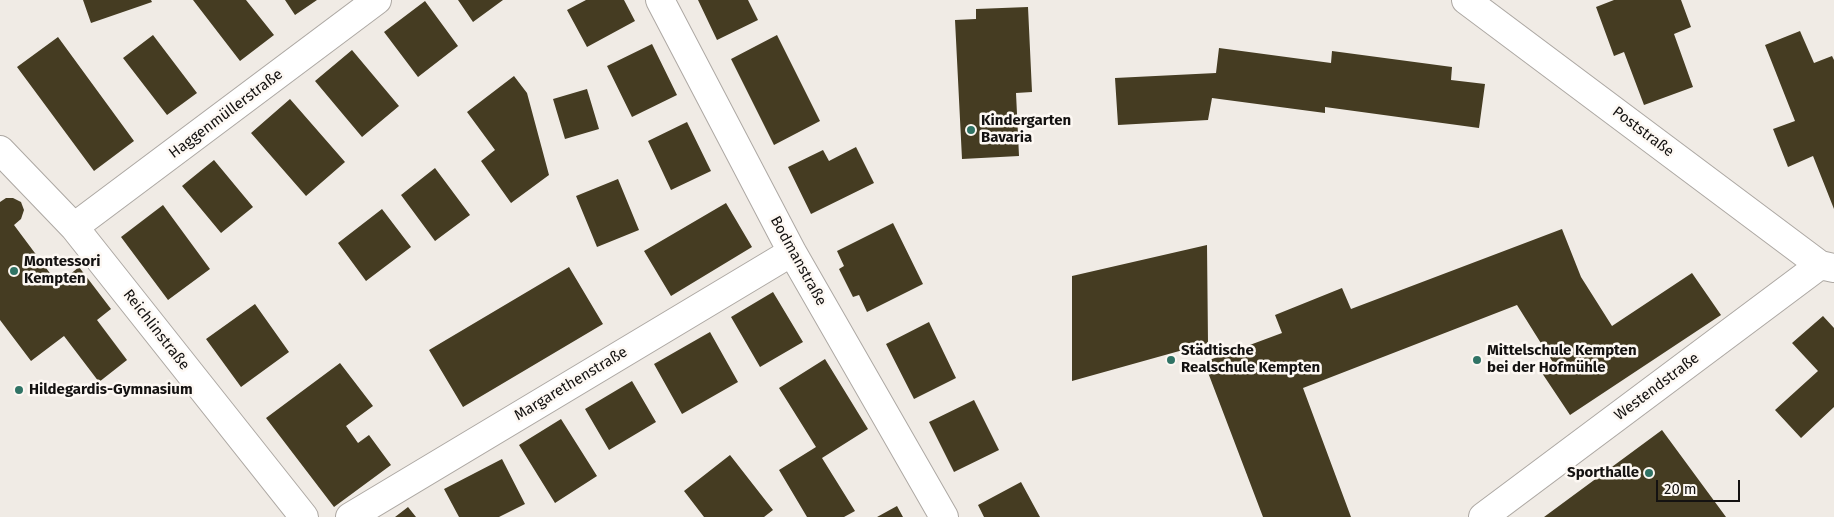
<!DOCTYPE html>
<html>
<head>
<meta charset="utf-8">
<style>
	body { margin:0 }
	#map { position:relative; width:1834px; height:517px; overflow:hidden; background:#f0ebe5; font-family:"Fira Sans",sans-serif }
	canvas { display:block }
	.scale { position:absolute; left:1656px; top:480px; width:84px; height:22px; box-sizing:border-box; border:2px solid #141211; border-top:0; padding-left:6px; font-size:15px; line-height:18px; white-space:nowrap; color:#141211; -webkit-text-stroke:4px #fdf8f3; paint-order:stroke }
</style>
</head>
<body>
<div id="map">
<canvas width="1834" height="517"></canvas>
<div class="scale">20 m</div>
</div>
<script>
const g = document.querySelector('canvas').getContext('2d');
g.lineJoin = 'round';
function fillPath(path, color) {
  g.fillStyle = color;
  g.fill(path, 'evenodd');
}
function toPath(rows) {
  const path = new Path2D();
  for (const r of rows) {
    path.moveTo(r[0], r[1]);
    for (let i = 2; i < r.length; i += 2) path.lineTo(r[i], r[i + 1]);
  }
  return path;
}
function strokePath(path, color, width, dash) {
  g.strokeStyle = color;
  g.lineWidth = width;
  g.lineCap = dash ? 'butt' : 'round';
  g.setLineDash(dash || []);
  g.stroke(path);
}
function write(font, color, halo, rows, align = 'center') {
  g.font = font + ' "Fira Sans",sans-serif';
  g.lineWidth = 5;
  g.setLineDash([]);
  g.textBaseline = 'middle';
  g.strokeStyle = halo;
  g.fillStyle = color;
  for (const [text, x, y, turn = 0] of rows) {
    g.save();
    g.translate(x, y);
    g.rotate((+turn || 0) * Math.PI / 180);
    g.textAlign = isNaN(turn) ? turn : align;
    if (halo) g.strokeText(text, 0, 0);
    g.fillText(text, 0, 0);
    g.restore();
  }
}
const building = toPath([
	[83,0,151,0,152,2,91,23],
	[193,0,246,0,274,35,240,61],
	[285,0,317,0,295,15],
	[458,0,503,0,473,22],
	[586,0,624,0,635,21,587,47,567,10],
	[698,0,748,0,758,20,717,40],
	[1614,0,1681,0,1691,27,1674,34,1693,87,1644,105,1624,52,1614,56,1596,7],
	[425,1,458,46,418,77,384,32],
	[1028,7,1032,92,1016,93,1019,156,962,159,955,20,976,19,976,9],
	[1800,31,1814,63,1832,56,1834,60,1834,209,1813,156,1788,167,1773,129,1795,121,1765,45],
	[153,35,197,93,167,115,123,58],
	[777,35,820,121,774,145,731,59],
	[58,37,134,141,94,171,17,67],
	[652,44,677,95,632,117,607,66],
	[1219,48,1331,63,1332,51,1452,67,1451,80,1485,84,1479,128,1325,107,1325,113,1212,98,1208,120,1118,125,1115,78,1216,73],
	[352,50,399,106,362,137,315,81],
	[514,76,527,93,549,175,511,203,481,161,495,150,467,112],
	[587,89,599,129,565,139,553,99],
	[290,99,345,162,306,196,251,133],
	[687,122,711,171,671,190,648,141],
	[856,147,874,183,811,214,788,167,823,150,829,161],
	[214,160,253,207,221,233,182,186],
	[435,168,470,215,435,241,401,195],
	[618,179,639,230,597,247,576,196],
	[6,198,13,198,21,202,24,210,21,219,14,225,58,284,79,267,111,309,97,320,127,360,99,382,64,336,31,361,0,320,0,202],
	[726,203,752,247,671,296,644,251],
	[163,205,210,269,168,300,121,237],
	[382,209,411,247,366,281,338,243],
	[893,223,923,284,867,312,859,295,853,297,839,269,844,266,837,251],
	[1562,229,1581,277,1612,326,1692,273,1721,315,1570,415,1542,373,1554,364,1517,305,1303,388,1351,517,1263,517,1204,362,1282,333,1275,315,1342,288,1351,309],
	[1207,245,1208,343,1072,381,1072,276],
	[569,267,603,324,463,407,429,350],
	[773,292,803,342,760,367,731,317],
	[255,304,289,352,241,387,206,339],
	[1823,316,1834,328,1834,407,1801,438,1775,410,1818,371,1792,343],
	[929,322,956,378,914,399,886,344],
	[710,332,738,382,682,414,654,364],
	[825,359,868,429,822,458,855,511,844,517,807,517,779,470,816,447,779,388],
	[340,363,373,406,346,426,358,443,369,435,391,465,334,507,266,418],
	[632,381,656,422,609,450,585,409],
	[974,400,999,450,954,472,929,422],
	[561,419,597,476,555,503,519,445],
	[1662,430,1726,517,1544,517],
	[730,455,773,510,764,517,704,517,684,491],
	[502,459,525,504,499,517,459,517,444,489],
	[1021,482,1040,517,984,517,978,505],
	[897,506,903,517,877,517],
	[408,507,416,517,395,517]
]);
const street = toPath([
	[660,0,792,252,944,517],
	[1466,0,1820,265,1834,268],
	[0,150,74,227,304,517],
	[74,227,377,0],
	[350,517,792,252],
	[1483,517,1820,265]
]);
const markers = [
	[971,130,5,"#307365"],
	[14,271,5,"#307365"],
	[1171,360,5,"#307365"],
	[1477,360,5,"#307365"],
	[19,390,5,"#307365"],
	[1649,473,5,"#307365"]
];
const streetNames = [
	["Haggenmüllerstraße",226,114,-37],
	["Poststraße",1643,132,37],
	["Bodmanstraße",798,261,61],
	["Reichlinstraße",156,330,52],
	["Margarethenstraße",571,384,-31],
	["Westendstraße",1657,387,-37]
];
const poiNames = [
	["Kindergarten",981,121],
	["Bavaria",981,138],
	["Montessori",24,262],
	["Kempten",24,279],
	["Städtische",1181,351],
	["Realschule Kempten",1181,368],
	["Mittelschule Kempten",1487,351],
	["bei der Hofmühle",1487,368],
	["Hildegardis-Gymnasium",29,390],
	["Sporthalle",1639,473,"right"]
];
fillPath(building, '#453c22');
strokePath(street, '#ada8a3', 30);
strokePath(street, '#fff', 28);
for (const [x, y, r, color] of markers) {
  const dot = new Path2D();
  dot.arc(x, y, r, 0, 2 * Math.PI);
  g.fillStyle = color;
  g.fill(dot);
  strokePath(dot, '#fdf8f3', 2);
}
write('15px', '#141211', '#fdf8f3', streetNames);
write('bold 15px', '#141211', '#fdf8f3', poiNames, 'left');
</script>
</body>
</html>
